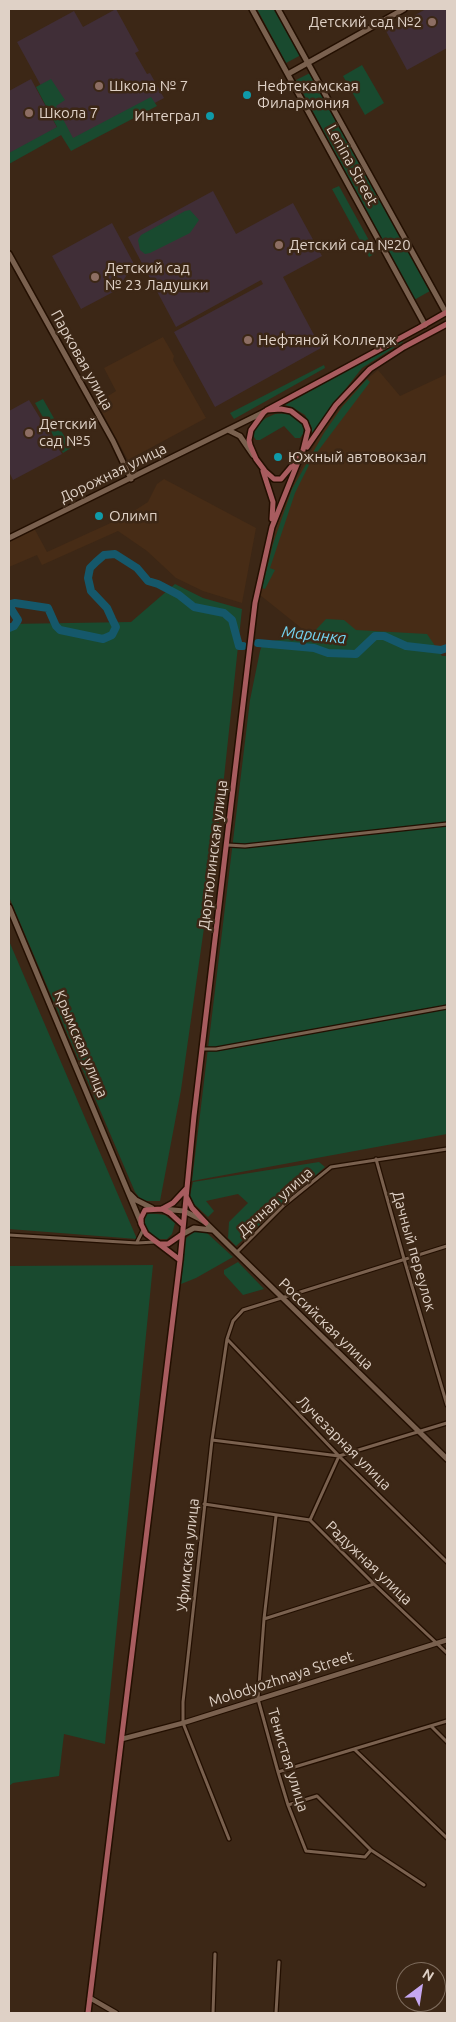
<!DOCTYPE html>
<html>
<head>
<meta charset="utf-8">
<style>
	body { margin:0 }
	#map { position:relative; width:456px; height:2022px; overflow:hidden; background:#3c2716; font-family:Ubuntu,sans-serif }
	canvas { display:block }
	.frame { position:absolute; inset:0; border:10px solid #dfd1c6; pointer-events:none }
	.north { position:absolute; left:396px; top:1962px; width:50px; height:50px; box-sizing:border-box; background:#3c2716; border:1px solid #7d6b5c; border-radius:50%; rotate:31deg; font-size:14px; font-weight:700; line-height:20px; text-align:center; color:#dfd1c6 }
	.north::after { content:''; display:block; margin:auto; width:18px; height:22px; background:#c5a7f1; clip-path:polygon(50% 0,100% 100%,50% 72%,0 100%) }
</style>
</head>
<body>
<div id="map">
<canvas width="456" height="2022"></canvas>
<div class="frame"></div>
<div class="north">N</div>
</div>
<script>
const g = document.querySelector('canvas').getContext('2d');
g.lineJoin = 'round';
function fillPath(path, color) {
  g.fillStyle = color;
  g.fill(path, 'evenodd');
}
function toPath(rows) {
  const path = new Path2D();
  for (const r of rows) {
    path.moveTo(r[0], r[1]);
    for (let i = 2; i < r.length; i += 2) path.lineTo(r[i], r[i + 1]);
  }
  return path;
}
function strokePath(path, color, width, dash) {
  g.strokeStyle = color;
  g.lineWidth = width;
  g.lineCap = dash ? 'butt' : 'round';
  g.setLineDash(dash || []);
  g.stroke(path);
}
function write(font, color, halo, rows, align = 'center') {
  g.font = font + ' Ubuntu,sans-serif';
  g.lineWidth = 5;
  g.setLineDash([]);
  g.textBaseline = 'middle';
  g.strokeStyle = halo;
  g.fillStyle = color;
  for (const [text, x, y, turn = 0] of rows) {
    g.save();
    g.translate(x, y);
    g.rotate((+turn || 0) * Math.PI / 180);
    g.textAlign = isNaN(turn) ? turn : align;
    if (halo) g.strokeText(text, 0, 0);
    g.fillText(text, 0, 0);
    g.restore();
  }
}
const built = toPath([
	[163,337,174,356,173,360,206,418,128,460,97,403,116,391,104,368],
	[378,370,400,396,447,374,447,649,305,631,260,595,268,550,288,494,320,434,354,390],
	[164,479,256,528,242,603,203,591,176,578,147,551,118,531,42,565,37,555,9,567,9,540,34,528,47,552,126,516,148,502,157,484]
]);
const education = toPath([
	[116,9,139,51,135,53,147,74,150,73,164,98,74,146,17,42,74,11,83,27],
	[426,9,447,9,447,48,407,70,386,31],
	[31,79,61,135,9,161,9,91],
	[213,191,236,234,293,203,322,256,283,277,321,348,215,407,174,332,263,284,261,280,176,327,128,237],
	[112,223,134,264,117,290,81,309,52,256],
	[29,400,62,454,13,480,9,472,9,411]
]);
const green = toPath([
	[257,9,275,9,301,55,286,63],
	[362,65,384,103,365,115,343,76],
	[310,73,430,291,414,300,296,80],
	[51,79,65,100,56,106,73,138,151,97,157,106,71,151,61,135,9,164,9,153,57,127,36,87],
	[339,186,376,253,369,257,332,189],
	[190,210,199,220,190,233,150,253,145,254,140,250,138,240,141,235,185,211],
	[402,341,403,342,362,368,329,410,312,434,312,428,305,415,292,407,285,405],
	[324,365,325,368,234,419,230,413],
	[367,379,370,382,312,459,295,493,270,568,275,570,265,589,262,588,273,544,292,489,324,433,342,407],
	[43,399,71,448,63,453,35,403],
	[286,413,294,416,301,422,304,429,303,434,300,438,295,438,284,426,260,440,256,440,254,437,254,430,257,425,266,418,275,414],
	[175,584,203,598,242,609,220,815,181,1090,160,1201,142,1201,135,1192,9,897,9,624,131,622],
	[326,619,344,620,356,630,427,634,442,656,447,656,447,1134,192,1181,250,700,260,651,263,642,310,636],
	[9,941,137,1239,9,1229],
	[319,1162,325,1167,236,1246,228,1238,229,1222,248,1203,238,1194,206,1201,214,1211,208,1217,194,1204,190,1195,193,1182],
	[150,1213,165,1215,175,1223,172,1234,167,1239,157,1239,149,1234,144,1226,142,1220,144,1216],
	[195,1231,207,1233,233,1257,196,1278,181,1284,185,1239],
	[238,1262,264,1289,243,1295,224,1274,224,1270],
	[153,1265,105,1744,64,1734,59,1776,13,1783,9,1786,9,1266]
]);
const river = toPath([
	[9,628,14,626,18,620,11,609,11,604,15,603,48,608,56,626,60,630,103,639,112,635,116,627,112,619,107,608,91,591,88,578,90,568,96,562,104,555,115,554,137,568,148,581,158,584,179,595,194,607,224,613,232,620,239,646,243,646],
	[258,643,314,648,328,653,356,654,375,636,384,636,406,646,441,650,447,648]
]);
const minor = toPath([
	[227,845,245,846,447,824],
	[203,1049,216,1049,447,1007],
	[376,1159,404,1259,447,1405],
	[9,1235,137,1243,155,1242],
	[137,1242,143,1230],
	[236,1253,284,1205,331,1167,447,1149],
	[227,1339,339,1456,447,1562],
	[212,1440,339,1456,447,1423],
	[204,1504,310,1520,374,1584,447,1653],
	[276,1516,264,1619,258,1699,278,1772,288,1805,306,1851,365,1857,371,1850],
	[310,1520,339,1456],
	[264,1619,374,1584],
	[431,1726,447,1742],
	[354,1749,447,1838],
	[278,1772,447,1721],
	[288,1805,317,1796,371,1850,424,1885],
	[229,1839,183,1723,183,1702,212,1440,227,1339,233,1321,243,1310,447,1246],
	[213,2013,215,1954],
	[276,2013,279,1962]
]);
const tertiary = toPath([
	[122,1739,183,1723,447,1640],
	[90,1998,116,2013]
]);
const secondary = toPath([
	[252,9,425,325],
	[278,9,446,313],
	[288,74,404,9],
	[9,254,113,441,131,479],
	[228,430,240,436,253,455],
	[9,538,264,412],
	[9,907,141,1223],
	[130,1194,136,1200,152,1208],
	[162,1209,184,1211,198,1218,206,1223,447,1459],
	[181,1235,194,1228,212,1230]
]);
const primary = toPath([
	[267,410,281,409,291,411,305,422,308,430,302,454,281,479,274,479,265,471,256,459,250,445,249,440,251,430,264,412,267,410,334,374,419,328,447,312],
	[307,447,336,405,370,369,404,347,447,324],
	[263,471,273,502,272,519],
	[186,1196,192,1208,206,1223],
	[162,1209,173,1203,186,1189],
	[160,1244,168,1244,181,1235],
	[180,1260,146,1234,141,1224,141,1218,145,1210,162,1209,170,1213,182,1224],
	[88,2013,180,1260,194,1116,255,603,272,527,300,457]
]);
const markers = [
	[432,22,5,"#8d6e63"],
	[99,86,5,"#8d6e63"],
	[247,95,5,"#0f9aa8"],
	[29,113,5,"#8d6e63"],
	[210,116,5,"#0f9aa8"],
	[279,245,5,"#8d6e63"],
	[95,277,5,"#8d6e63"],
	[248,340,5,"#8d6e63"],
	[29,433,5,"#8d6e63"],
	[278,457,5,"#0f9aa8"],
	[99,516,5,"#0f9aa8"]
];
const poiNames = [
	["Детский сад №2",422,22,"right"],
	["Школа № 7",109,86],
	["Нефтекамская",257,86],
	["Филармония",257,103],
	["Школа 7",39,113],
	["Интеграл",200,116,"right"],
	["Детский сад №20",289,245],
	["Детский сад",105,268],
	["№ 23 Ладушки",105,285],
	["Нефтяной Колледж",258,340],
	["Детский",39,424],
	["сад №5",39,441],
	["Южный автовокзал",288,457],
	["Олимп",109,516]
];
const streetNames = [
	["Lenina Street",352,165,61],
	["Парковая улица",82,360,61],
	["Дорожная улица",113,473,-26],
	["Дюртюлинская улица",213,855,-83],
	["Крымская улица",81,1044,67],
	["Дачная улица",275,1202,-42],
	["Дачный переулок",414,1251,74],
	["Российская улица",326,1324,44],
	["Лучезарная улица",344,1443,45],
	["Уфимская улица",188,1555,-84],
	["Радужная улица",369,1563,44],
	["Molodyozhnaya Street",281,1679,-18],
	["Тенистая улица",288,1760,73]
];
const waterNames = [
	["Маринка",314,635,6]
];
fillPath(built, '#472c16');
fillPath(education, '#402e37');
fillPath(green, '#194a2f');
strokePath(river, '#15586b', 8);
strokePath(minor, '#230f01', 5.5);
strokePath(tertiary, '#230f01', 7);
strokePath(secondary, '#230f01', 8);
strokePath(primary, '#230f01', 8);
strokePath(minor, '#7a614f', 3);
strokePath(tertiary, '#7a614f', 4.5);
strokePath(secondary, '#7a614f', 5);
strokePath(primary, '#a85c5f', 5);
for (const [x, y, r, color] of markers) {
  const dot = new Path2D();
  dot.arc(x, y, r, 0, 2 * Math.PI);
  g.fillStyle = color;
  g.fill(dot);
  strokePath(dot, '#3c2716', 2);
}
write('15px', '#dfd1c6', '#3c2716', poiNames, 'left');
write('15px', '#dfd1c6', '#3c2716', streetNames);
write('italic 16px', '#74d5f3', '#3c2716', waterNames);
</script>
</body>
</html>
